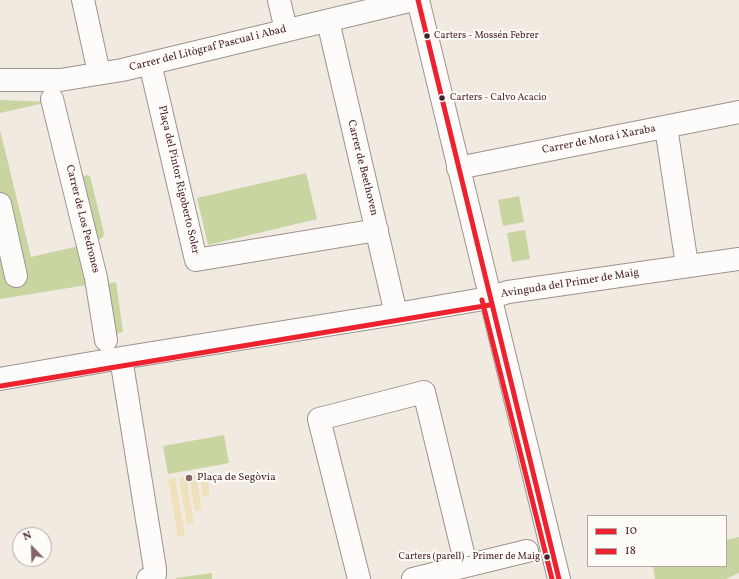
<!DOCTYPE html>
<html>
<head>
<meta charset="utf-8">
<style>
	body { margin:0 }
	#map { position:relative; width:739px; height:579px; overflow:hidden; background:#f1eae0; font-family:Vollkorn,serif }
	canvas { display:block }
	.legend { position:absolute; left:587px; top:515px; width:140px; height:52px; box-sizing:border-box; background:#fdfcf7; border:1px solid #b5a4a5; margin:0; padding:5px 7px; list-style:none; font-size:12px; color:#4a1f2b }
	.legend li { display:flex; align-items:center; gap:8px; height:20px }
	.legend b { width:20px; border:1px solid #b5a4a5 }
	.north { position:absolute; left:12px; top:527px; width:40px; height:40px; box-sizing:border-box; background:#fdfcf7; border:1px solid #b5a4a5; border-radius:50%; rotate:337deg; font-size:11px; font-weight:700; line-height:16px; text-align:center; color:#4a1f2b }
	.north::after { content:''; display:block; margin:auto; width:14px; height:18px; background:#84666a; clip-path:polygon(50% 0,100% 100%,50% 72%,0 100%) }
</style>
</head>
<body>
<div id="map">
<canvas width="739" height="579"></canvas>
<ul class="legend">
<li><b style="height:5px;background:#ed222e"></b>10</li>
<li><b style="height:5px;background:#ed222e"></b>18</li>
</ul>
<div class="north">N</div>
</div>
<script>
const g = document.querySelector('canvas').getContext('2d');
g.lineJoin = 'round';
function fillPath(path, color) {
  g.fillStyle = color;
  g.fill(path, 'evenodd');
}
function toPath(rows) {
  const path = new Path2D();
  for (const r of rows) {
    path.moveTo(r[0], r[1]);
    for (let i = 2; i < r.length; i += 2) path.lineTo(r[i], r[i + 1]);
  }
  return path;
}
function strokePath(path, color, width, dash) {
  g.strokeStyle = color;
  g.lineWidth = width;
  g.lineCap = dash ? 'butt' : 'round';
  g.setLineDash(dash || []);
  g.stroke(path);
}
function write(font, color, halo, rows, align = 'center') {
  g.font = font + ' Vollkorn,serif';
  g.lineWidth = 4;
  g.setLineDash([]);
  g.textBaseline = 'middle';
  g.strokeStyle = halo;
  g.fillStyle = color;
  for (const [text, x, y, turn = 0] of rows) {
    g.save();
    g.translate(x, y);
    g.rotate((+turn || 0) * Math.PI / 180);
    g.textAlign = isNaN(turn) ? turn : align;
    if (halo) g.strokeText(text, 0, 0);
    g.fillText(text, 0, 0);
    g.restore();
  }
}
const green = toPath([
	[0,100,49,102,0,113],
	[0,130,31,257,83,245,93,284,0,299],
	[306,173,317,219,208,245,197,198],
	[87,175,90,176,104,233,103,237,100,239,97,240,82,177],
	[519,196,524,222,503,226,498,200],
	[525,230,530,259,512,262,507,233],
	[116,282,123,332,112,334,105,284],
	[224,435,229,463,168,474,163,446],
	[739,537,739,573,726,579,655,579,653,566,726,566,726,540],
	[212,573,212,579,176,579,176,578]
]);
const sand = toPath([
	[206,473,210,495,203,496,199,474],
	[196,475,202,510,195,511,189,476],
	[186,476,194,523,187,524,179,478],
	[175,478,185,536,178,537,168,480]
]);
const minor = toPath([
	[83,0,99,73],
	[279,0,286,30],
	[418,0,559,579],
	[328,21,396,314],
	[150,63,196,260,377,230],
	[0,80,60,80,122,70,413,0],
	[52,99,96,278,106,340],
	[666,127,687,265],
	[458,168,739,112],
	[0,204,16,276],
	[121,358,155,569,155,574,151,578,148,579],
	[0,379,121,358,396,314,489,298,508,292,739,259],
	[359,579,319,419,424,392,466,565],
	[413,579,527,551]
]);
const bus1 = toPath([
	[418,0,559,579]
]);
const bus2 = toPath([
	[482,300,552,579],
	[1,386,490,305]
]);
const markers = [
	[427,36,3.5,"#4a1f2b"],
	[442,98,3.5,"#4a1f2b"],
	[189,478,4,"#84666a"],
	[547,557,3.5,"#4a1f2b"]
];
const busNames = [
	["Carters - Mossén Febrer",434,36],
	["Carters - Calvo Acacio",450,98],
	["Carters (parell) - Primer de Maig",540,557,"right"]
];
const streetNames = [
	["Carrer del Litògraf Pascual i Abad",208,49,-14],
	["Carrer de Mora i Xaraba",599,140,-11],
	["Carrer de Beethoven",362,168,76],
	["Plaça del Pintor Rigoberto Soler",178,180,77],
	["Carrer de Los Pedrones",82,219,76],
	["Avinguda del Primer de Maig",570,284,-9]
];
const poiNames = [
	["Plaça de Segòvia",197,478]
];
fillPath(green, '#c8d5a0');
fillPath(sand, '#efe1bc');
strokePath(minor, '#9d928f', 24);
strokePath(minor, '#fdfcfa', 22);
strokePath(bus1, '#ed222e', 5);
strokePath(bus2, '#ed222e', 5);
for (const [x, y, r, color] of markers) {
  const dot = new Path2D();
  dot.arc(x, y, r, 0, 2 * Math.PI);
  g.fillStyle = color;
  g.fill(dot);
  strokePath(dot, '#fdfcf7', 1.5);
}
write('10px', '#4a1f2b', '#fdfcf7', busNames, 'left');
write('11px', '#4a1f2b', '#fdfcf7', streetNames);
write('11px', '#4a1f2b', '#fdfcf7', poiNames, 'left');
</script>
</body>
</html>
